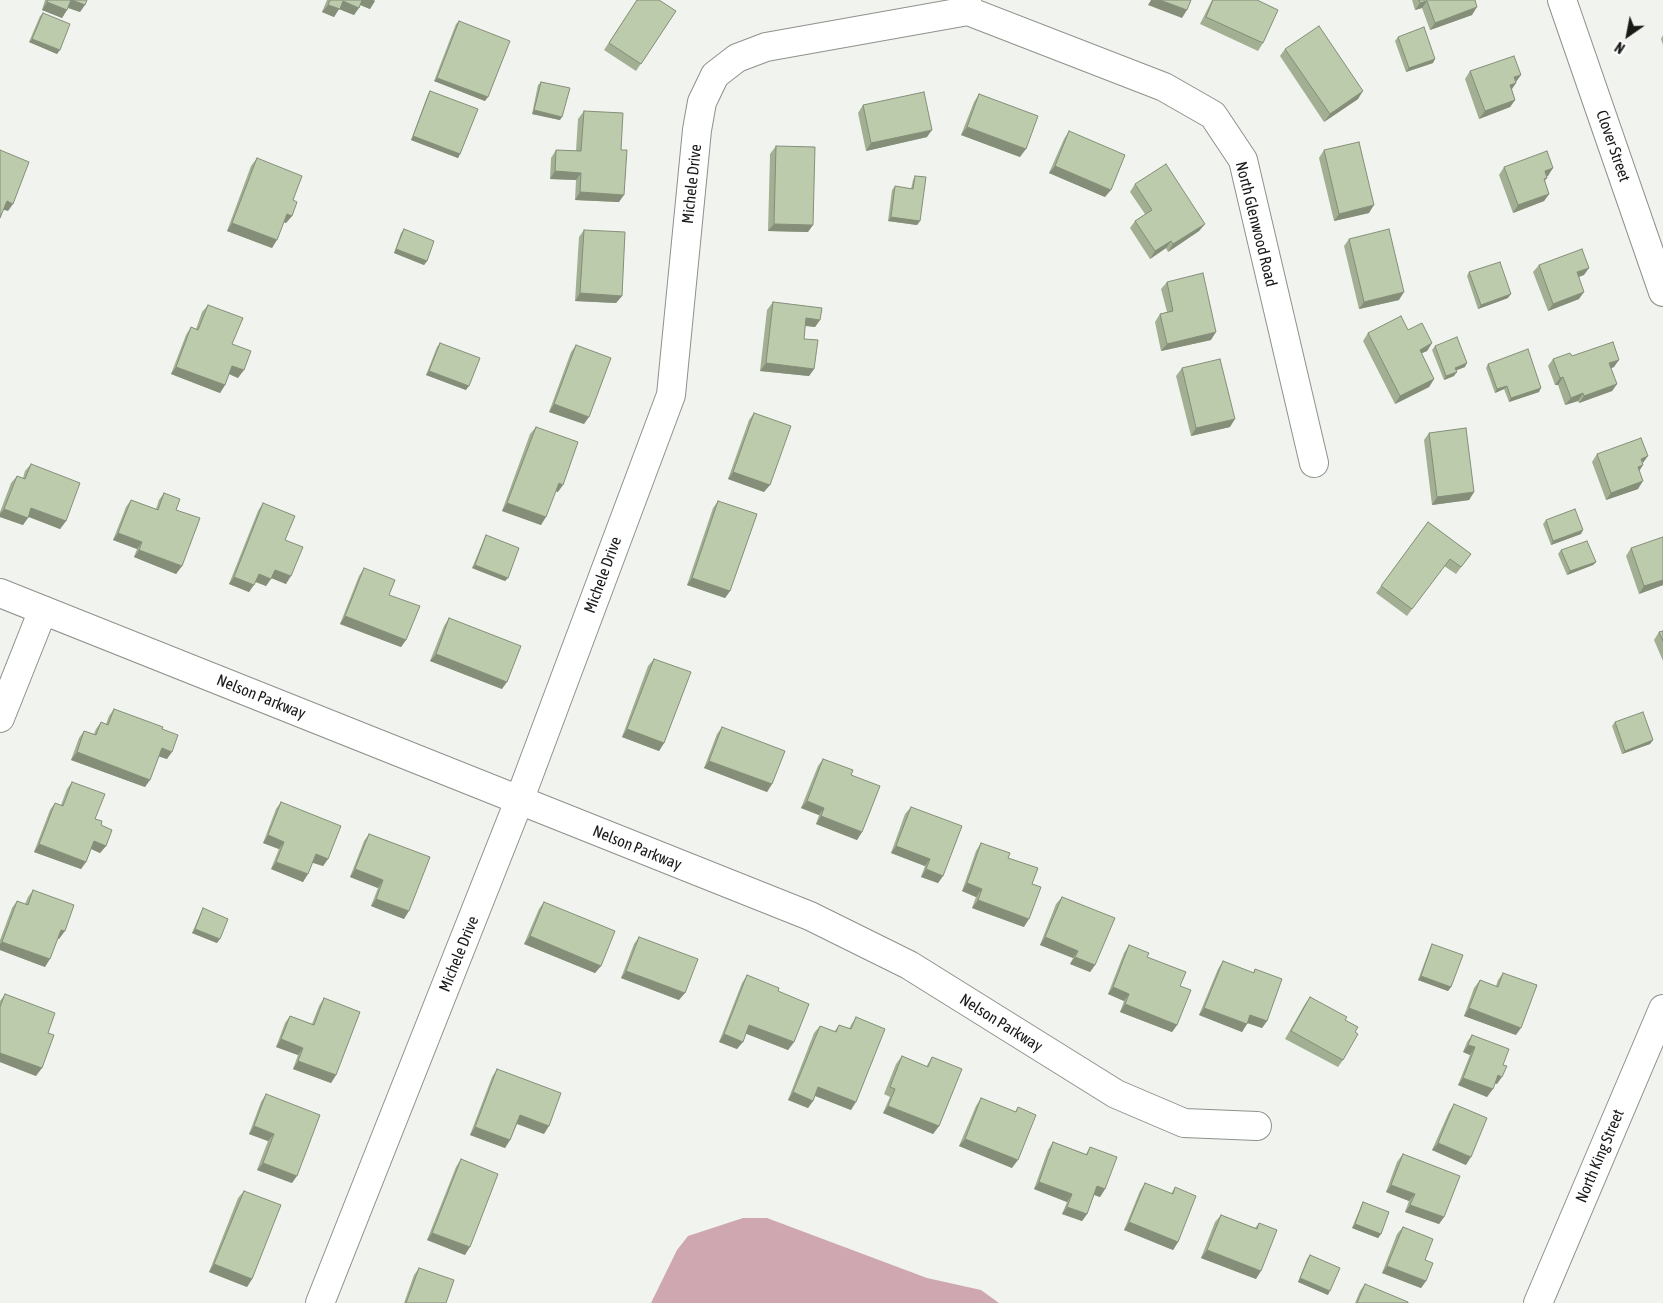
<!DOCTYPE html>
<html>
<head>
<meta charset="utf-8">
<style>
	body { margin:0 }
	#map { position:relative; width:1663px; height:1303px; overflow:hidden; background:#f1f4ee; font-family:"Asap Condensed",sans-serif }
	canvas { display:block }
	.north { position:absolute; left:1603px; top:10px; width:50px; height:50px; -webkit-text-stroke:4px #fff; paint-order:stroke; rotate:213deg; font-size:14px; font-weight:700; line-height:20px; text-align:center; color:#191a18 }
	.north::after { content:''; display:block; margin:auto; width:18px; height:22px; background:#191a18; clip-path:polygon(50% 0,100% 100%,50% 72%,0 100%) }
</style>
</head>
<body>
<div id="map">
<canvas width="1663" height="1303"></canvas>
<div class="north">N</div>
</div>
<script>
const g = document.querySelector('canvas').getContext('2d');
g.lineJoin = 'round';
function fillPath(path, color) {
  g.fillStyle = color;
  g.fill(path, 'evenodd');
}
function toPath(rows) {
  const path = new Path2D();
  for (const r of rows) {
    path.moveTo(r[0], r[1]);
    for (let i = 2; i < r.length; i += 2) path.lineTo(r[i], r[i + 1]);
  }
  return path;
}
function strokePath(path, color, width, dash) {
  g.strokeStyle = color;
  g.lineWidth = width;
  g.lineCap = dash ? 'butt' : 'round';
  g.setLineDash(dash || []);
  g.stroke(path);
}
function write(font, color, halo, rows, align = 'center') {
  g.font = font + ' "Asap Condensed",sans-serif';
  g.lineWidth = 5;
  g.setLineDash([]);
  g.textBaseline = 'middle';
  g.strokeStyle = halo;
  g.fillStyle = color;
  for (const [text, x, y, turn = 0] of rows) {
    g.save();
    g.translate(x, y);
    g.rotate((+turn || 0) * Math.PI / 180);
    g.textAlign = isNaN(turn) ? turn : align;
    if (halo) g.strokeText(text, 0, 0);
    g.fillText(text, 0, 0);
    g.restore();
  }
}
const water = toPath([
	[743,1218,767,1218,927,1278,981,1290,999,1303,651,1303,677,1250,688,1236]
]);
const minor = toPath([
	[967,0,968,11,1164,87,1213,115,1243,160,1314,463],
	[1562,0,1663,292],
	[0,593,810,916,909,965,1116,1094,1184,1123,1257,1126],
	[0,718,43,610],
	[320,1303,519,801,671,395,697,130,702,102,715,75,737,58,766,47,968,11]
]);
const major = toPath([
	[1538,1303,1663,1009]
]);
const wall = toPath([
	[45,0,87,0,80,12,68,8,62,18,42,10],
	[327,0,375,0,370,9,360,5,354,15,339,9,334,17,322,12],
	[637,0,676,11,636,71,604,50],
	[1212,0,1257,0,1263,43,1258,51,1200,24],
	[1412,0,1475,0,1472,15,1430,30,1422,8,1415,10],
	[43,13,57,54,29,42,40,16],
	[459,21,485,101,434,81,456,24],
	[1663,35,1663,45,1661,39],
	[1398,37,1433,63,1406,72,1395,41],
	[1285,49,1358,99,1324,122,1280,56],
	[1470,71,1516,82,1516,83,1512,89,1515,100,1510,107,1479,119,1465,79],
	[541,82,560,120,532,114,538,85],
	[430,91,460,154,458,158,411,140,428,94],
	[979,94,1020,157,961,135,974,102],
	[863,105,927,137,866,151,858,113],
	[584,111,619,202,575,200,576,180,550,179,551,158,556,150,576,151,578,119],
	[1069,131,1105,197,1049,173,1064,139],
	[776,146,808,232,768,231,770,154],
	[1324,150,1369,213,1334,221,1319,158],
	[257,158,292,216,286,223,284,222,272,248,227,231,251,166],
	[1504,167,1553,168,1546,176,1547,178,1545,181,1549,194,1544,201,1513,213,1499,175],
	[915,176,920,221,917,225,888,221,892,190,895,186,911,189,913,180],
	[1135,184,1205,224,1199,231,1168,252,1166,248,1150,259,1130,228,1135,221,1145,214,1130,192],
	[404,229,427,261,424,265,394,253,401,233],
	[584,230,622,296,616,303,575,301,579,237],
	[1349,239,1399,300,1359,309,1344,246],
	[1539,265,1584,275,1579,277,1579,299,1548,311,1533,272],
	[1469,272,1508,298,1478,309,1467,276],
	[1167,282,1211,340,1161,351,1155,322,1160,314,1167,312,1161,289],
	[773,302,820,320,815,327,805,326,804,339,814,369,809,376,760,371,767,310],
	[208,305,232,344,238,378,229,374,225,385,220,393,171,374,186,335,191,327,196,329,202,312],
	[1408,330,1432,343,1427,351,1421,353,1434,379,1429,387,1395,404,1363,341,1368,333],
	[440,343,466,390,426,375,437,347],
	[576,345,584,424,549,412,571,352],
	[1435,346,1465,367,1456,370,1454,376,1444,380,1432,350],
	[1572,356,1614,367,1611,368,1617,384,1612,391,1579,403,1578,401,1565,405,1558,385,1555,385,1548,366,1553,359],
	[1488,364,1539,392,1509,402,1504,389,1495,393,1486,368],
	[1182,368,1230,427,1191,436,1176,376],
	[754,413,764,492,728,479,749,420],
	[536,427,558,492,555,491,541,525,502,511,530,434],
	[1429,433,1474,492,1469,500,1432,505,1424,440],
	[1597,454,1643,463,1639,471,1638,489,1606,500,1592,462],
	[31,464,66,521,60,529,28,516,23,525,0,517,0,512,11,483,17,476,23,478,25,471],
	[164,493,176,510,182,566,176,574,134,557,137,549,113,540,126,507,131,500,156,509,159,500],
	[718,501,730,591,725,598,687,585,713,508],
	[263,503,285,540,286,584,271,578,266,586,255,582,249,592,229,584,258,511],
	[1546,520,1581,534,1551,545,1543,524],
	[1428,522,1471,554,1456,574,1444,566,1407,616,1376,593],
	[486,535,505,581,472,568,484,539],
	[1631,548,1663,585,1639,594,1626,556],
	[1561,550,1596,562,1593,565,1567,575,1558,554],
	[364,568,389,595,406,640,401,647,340,624,359,576],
	[449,618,502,689,430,661,444,626],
	[1663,631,1663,661,1654,640,1659,632],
	[654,659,664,743,659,751,622,737,648,666],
	[114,709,162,729,167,759,159,756,145,787,71,760,79,738,84,731,94,734,96,729,101,722,106,724,109,716],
	[1615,722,1653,740,1650,744,1622,754,1612,726],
	[722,727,772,784,767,792,704,768,717,734],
	[823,759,862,832,857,840,816,824,819,815,801,808,818,766],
	[72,782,95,819,101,825,106,846,100,853,91,849,86,862,81,869,34,852,50,810,55,803,61,805,67,789],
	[281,802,328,859,323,866,312,862,303,882,271,869,279,849,263,843,276,809],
	[911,807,943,876,938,883,921,877,925,866,891,853,905,814],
	[369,834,404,919,371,906,378,888,350,877,364,841],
	[981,843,1008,858,1024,927,972,908,976,897,962,891,976,851],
	[33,890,59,939,58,938,45,967,0,950,0,940,12,908,17,901,25,904,28,897],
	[1062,897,1095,965,1090,972,1070,964,1073,958,1040,945,1056,904],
	[544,902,601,966,595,973,524,944,539,909],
	[203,908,217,943,192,933,201,912],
	[639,937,679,1000,621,978,634,944],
	[1432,944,1451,987,1448,991,1418,980,1430,948],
	[1129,945,1147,957,1180,986,1177,1025,1172,1032,1120,1012,1124,1001,1108,994,1124,953],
	[1223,961,1253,973,1255,969,1267,1021,1262,1028,1247,1023,1242,1032,1199,1015,1218,969],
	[1503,973,1516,1035,1464,1016,1474,988,1480,980,1496,986,1498,980],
	[747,975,778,991,794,1042,788,1050,746,1033,737,1049,719,1042,742,983],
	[5,994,48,1033,36,1076,0,1062,0,1001],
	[1310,997,1345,1020,1343,1060,1338,1067,1285,1039,1305,1004],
	[324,998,336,1075,331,1083,293,1069,298,1055,276,1047,285,1023,290,1016,312,1024,319,1006],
	[856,1017,851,1110,815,1096,813,1101,808,1108,788,1100,814,1033,820,1026,834,1032,839,1025,849,1029,851,1025],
	[1472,1035,1503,1065,1497,1084,1495,1083,1487,1097,1458,1085,1470,1055,1463,1052,1467,1042],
	[902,1056,926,1067,932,1057,939,1126,933,1134,883,1113,890,1097,884,1094,896,1064],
	[497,1069,544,1134,517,1124,510,1140,505,1148,470,1135,492,1077],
	[266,1094,292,1183,257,1170,268,1141,249,1134,261,1102],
	[981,1098,1015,1112,1018,1107,1012,1168,959,1146,976,1106],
	[1454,1104,1466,1165,1432,1150,1449,1112],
	[1053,1142,1086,1154,1090,1147,1105,1189,1100,1197,1094,1195,1087,1214,1082,1221,1062,1214,1067,1202,1034,1189,1048,1150],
	[1403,1154,1444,1217,1439,1224,1405,1212,1409,1201,1386,1192,1397,1162],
	[461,1159,465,1255,427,1240,456,1167],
	[1145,1183,1171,1194,1175,1187,1178,1242,1173,1250,1124,1230,1140,1191],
	[244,1191,252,1279,247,1287,209,1272,238,1198],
	[1363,1202,1381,1234,1378,1238,1352,1228,1361,1206],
	[1221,1215,1255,1228,1259,1223,1256,1279,1201,1258,1215,1222],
	[1403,1227,1425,1260,1426,1281,1421,1288,1382,1273,1397,1234],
	[1310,1255,1328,1295,1298,1282,1307,1259],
	[419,1268,446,1303,404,1303,414,1275],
	[1365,1284,1408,1303,1355,1303,1360,1291]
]);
const shadedWall = toPath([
	[71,0,85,5,80,12,66,7],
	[361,0,372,0,375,1,370,9,358,4],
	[1151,0,1160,0,1187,10,1182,18,1148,5],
	[343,1,359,8,354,15,339,9,334,17,322,12,328,5],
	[1427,1,1422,8,1415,10,1420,3],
	[47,2,67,10,62,18,42,10],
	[1477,7,1472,15,1430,30,1435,23],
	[32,39,60,50,57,54,29,42],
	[1435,59,1433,63,1406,72,1409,68],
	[1521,75,1516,82,1514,77],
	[437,78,488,97,485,101,434,81],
	[1516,83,1511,90,1510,85],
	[1363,91,1358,99,1324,122,1330,114],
	[1515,100,1510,107,1479,119,1485,111],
	[534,110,562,117,560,120,532,114],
	[967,127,1026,149,1020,157,961,135],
	[932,130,927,137,866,151,871,143],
	[413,136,460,154,458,158,411,140],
	[1055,166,1111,190,1105,197,1049,173],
	[1553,168,1548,176,1540,179,1545,171],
	[555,171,581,173,576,180,550,179],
	[580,192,624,195,619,202,575,200],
	[1549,194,1544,201,1513,213,1518,205],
	[7,201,13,204,8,211,1,209],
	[1374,205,1369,213,1334,221,1339,214],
	[287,214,292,216,286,223,281,221],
	[891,217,920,221,917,225,888,221],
	[232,223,277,240,272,248,227,231],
	[774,224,813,225,808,232,768,231],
	[1205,224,1199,231,1168,252,1173,244],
	[1171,241,1166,248,1150,259,1155,251],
	[396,249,427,261,424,265,394,253],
	[1589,268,1584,275,1572,279,1577,272],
	[1404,292,1399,300,1359,309,1364,302],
	[1584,292,1579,299,1548,311,1553,304],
	[580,293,622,296,616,303,575,301],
	[1511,294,1508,298,1478,309,1481,305],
	[806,318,820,320,815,327,801,325],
	[1216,332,1211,340,1161,351,1167,344],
	[1432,343,1427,351,1414,357,1420,350],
	[1619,360,1614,367,1604,371,1609,363],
	[766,363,814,369,809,376,760,371],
	[1467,363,1465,367,1452,372,1455,368],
	[232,366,244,370,238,378,227,373],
	[176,367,225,385,220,393,171,374],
	[429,371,469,386,466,390,426,375],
	[1457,372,1454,376,1444,380,1446,376],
	[1563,377,1558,385,1555,385,1560,378],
	[1434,379,1429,387,1395,404,1400,396],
	[1617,384,1612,391,1579,403,1584,396],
	[1507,386,1504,389,1495,393,1497,389],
	[1541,388,1539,392,1509,402,1511,398],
	[1583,393,1578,401,1565,405,1571,398],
	[554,404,589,417,584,424,549,412],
	[1235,419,1230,427,1191,436,1196,428],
	[1648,456,1643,463,1641,459],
	[1643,465,1638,473,1638,467],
	[733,472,770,485,764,492,728,479],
	[1643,481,1638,489,1606,500,1611,493],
	[559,483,563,485,558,492,553,490],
	[1474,492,1469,500,1432,505,1437,497],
	[507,503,546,517,541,525,502,511],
	[31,508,66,521,60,529,26,516],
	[4,509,28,518,23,525,0,517,0,514],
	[1583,530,1581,534,1551,545,1553,541],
	[118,533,142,542,137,549,113,540],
	[139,550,182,566,176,574,134,557],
	[1596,562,1593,565,1567,575,1570,571],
	[475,565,508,578,505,581,472,568],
	[275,570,291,576,286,584,269,577],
	[259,574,271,579,266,586,254,581],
	[234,577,254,585,249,592,229,584],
	[692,578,730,591,725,598,687,585],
	[1663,580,1663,585,1639,594,1644,586],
	[345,616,406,640,401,647,340,624],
	[436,654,507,682,502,689,430,661],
	[627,729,664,743,659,751,622,737],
	[1653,740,1650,744,1622,754,1625,751],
	[162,748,172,752,167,759,157,756],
	[77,752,150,780,145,787,71,760],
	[709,761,772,784,767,792,704,768],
	[807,801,824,808,819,815,801,808],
	[821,816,862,832,857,840,816,824],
	[268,835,284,842,279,849,263,843],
	[94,841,106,846,100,853,89,848],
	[39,844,86,862,81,869,34,852],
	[896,846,930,859,925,866,891,853],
	[316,854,328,859,323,866,310,862],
	[276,862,308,874,303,882,271,869],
	[355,869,383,880,378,888,350,877],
	[926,869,943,876,938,883,921,877],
	[967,883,982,889,976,897,962,891],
	[376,899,409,911,404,919,371,906],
	[978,900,1029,919,1024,927,972,908],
	[195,929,220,939,217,943,192,933],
	[61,930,65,931,59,939,56,938],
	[530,936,601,966,595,973,524,944],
	[1045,937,1078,951,1073,958,1040,945],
	[2,942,50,959,45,967,0,950,0,944],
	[1075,957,1095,965,1090,972,1070,964],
	[626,971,685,993,679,1000,621,978],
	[1421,976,1451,987,1448,991,1418,980],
	[1113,987,1129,994,1124,1001,1108,994],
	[1125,1004,1177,1025,1172,1032,1120,1012],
	[1204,1008,1247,1024,1242,1032,1199,1015],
	[1469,1008,1521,1028,1516,1035,1464,1016],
	[1250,1015,1267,1021,1262,1028,1245,1022],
	[749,1025,794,1042,788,1050,744,1033],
	[724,1034,743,1042,737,1049,719,1042],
	[281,1039,303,1048,298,1055,276,1047],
	[1468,1045,1475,1047,1470,1055,1463,1052],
	[0,1053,42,1068,36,1076,0,1062],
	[298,1061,336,1075,331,1083,293,1069],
	[1498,1075,1502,1077,1497,1084,1493,1083],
	[1463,1078,1493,1089,1487,1097,1458,1085],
	[818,1087,856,1102,851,1110,813,1095],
	[793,1092,813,1101,808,1108,788,1100],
	[888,1106,939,1126,933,1134,883,1113],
	[520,1115,549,1126,544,1134,515,1123],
	[254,1126,274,1134,268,1141,249,1134],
	[475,1127,510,1140,505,1148,470,1135],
	[965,1139,1018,1160,1012,1168,959,1146],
	[1438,1143,1471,1157,1466,1165,1432,1150],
	[263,1163,297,1176,292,1183,257,1170],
	[1039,1182,1072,1194,1067,1202,1034,1189],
	[1391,1185,1415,1194,1409,1201,1386,1192],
	[1097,1186,1105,1189,1100,1197,1092,1194],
	[1410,1205,1444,1217,1439,1224,1405,1212],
	[1067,1207,1087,1214,1082,1221,1062,1214],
	[1129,1222,1178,1242,1173,1250,1124,1230],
	[1355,1224,1381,1234,1378,1238,1352,1228],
	[432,1233,470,1247,465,1255,427,1240],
	[1207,1250,1261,1271,1256,1279,1201,1258],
	[214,1264,252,1279,247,1287,209,1272],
	[1387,1266,1426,1281,1421,1288,1382,1273],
	[1300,1278,1330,1291,1328,1295,1298,1282]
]);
const building = toPath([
	[48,0,71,0,67,10,47,2,48,0],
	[72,0,87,0,85,5,72,0],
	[330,0,362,0,359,8,343,1,340,9,328,5,330,0],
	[637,0,659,0,676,11,641,64,609,43,637,0],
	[1160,0,1191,0,1187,10,1160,0],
	[1213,0,1257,0,1278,10,1263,43,1206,17,1213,0],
	[1419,0,1475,0,1477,7,1435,23,1427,1,1420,3,1419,0],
	[43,13,70,24,60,50,32,39,43,13],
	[459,21,510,41,488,97,437,78,459,21],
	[1319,26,1363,91,1330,114,1285,49,1319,26],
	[1424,27,1435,59,1409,68,1398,37,1424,27],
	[1514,56,1521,75,1514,77,1516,83,1510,85,1515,100,1485,111,1470,71,1514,56],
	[541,82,570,88,562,117,534,110,541,82],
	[430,91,478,109,460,154,413,136,430,91],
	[924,92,932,130,871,143,863,105,924,92],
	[979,94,1038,116,1026,149,967,127,979,94],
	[584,111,623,113,621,150,627,150,624,195,580,192,581,173,555,171,556,150,581,151,584,111],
	[1069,131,1125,155,1111,190,1055,166,1069,131],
	[1359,142,1374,205,1339,214,1324,150,1359,142],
	[776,146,815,147,813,225,774,224,776,146],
	[0,150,29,162,13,204,7,201,0,218,0,150],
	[1547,151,1553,168,1545,171,1547,178,1544,179,1549,194,1518,205,1504,167,1547,151],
	[257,158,302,176,293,200,297,202,292,216,287,214,277,240,232,223,257,158],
	[1166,164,1205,224,1173,244,1171,241,1155,251,1135,221,1152,210,1135,184,1166,164],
	[915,176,926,177,920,221,891,217,895,186,913,189,915,176],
	[404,229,434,241,427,261,396,249,404,229],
	[1389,229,1404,292,1364,302,1349,239,1389,229],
	[584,230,625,232,622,296,580,293,584,230],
	[1582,249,1589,268,1577,272,1584,292,1553,304,1539,265,1582,249],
	[1500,262,1511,294,1481,305,1469,272,1500,262],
	[1203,273,1216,332,1167,344,1160,314,1173,311,1167,282,1203,273],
	[773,302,822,308,820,320,806,318,804,339,818,340,814,369,766,363,773,302],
	[208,305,243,318,232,344,251,351,244,370,232,366,225,385,176,367,191,327,198,330,208,305],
	[1401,316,1408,330,1422,323,1432,343,1420,350,1434,379,1400,396,1368,333,1401,316],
	[1457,337,1467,363,1455,368,1457,372,1446,376,1435,346,1457,337],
	[1613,342,1619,360,1609,363,1617,384,1584,396,1583,393,1571,398,1563,377,1560,378,1553,359,1570,353,1572,356,1613,342],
	[440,343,480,358,469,386,429,371,440,343],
	[576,345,611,358,589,417,554,404,576,345],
	[1528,349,1541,388,1511,398,1507,386,1497,389,1488,364,1528,349],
	[1220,359,1235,419,1196,428,1182,368,1220,359],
	[754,413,791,426,770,485,733,472,754,413],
	[536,427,578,442,563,485,559,483,546,517,507,503,536,427],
	[1466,428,1474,492,1437,497,1429,433,1466,428],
	[1641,438,1648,456,1641,459,1643,465,1638,467,1643,481,1611,493,1597,454,1641,438],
	[31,464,80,483,66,521,31,508,28,518,4,509,17,476,25,479,31,464],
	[164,493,180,499,176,510,200,518,182,566,139,550,142,542,118,533,131,500,158,510,164,493],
	[718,501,757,514,730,591,692,578,718,501],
	[263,503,295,516,285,540,303,547,291,576,275,570,271,579,259,574,254,585,234,577,263,503],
	[1575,509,1583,530,1553,541,1546,520,1575,509],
	[1428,522,1471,554,1461,567,1450,559,1412,609,1381,586,1428,522],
	[486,535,519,548,508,578,475,565,486,535],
	[1663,537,1663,580,1644,586,1631,548,1663,537],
	[1587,541,1596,562,1570,571,1561,550,1587,541],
	[364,568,395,580,389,595,420,606,406,640,345,616,364,568],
	[449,618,521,646,507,682,436,654,449,618],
	[1663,631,1663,641,1659,632,1663,631],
	[654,659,691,672,664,743,627,729,654,659],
	[114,709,163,727,162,729,178,735,172,752,162,748,150,780,77,752,84,731,96,735,101,722,108,725,114,709],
	[1643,712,1653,740,1625,751,1615,722,1643,712],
	[722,727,785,751,772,784,709,761,722,727],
	[823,759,853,770,851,775,880,786,862,832,821,816,824,808,807,801,823,759],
	[72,782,105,794,95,819,102,821,101,825,112,830,106,846,94,841,86,862,39,844,55,803,63,806,72,782],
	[281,802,341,826,328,859,316,854,308,874,276,862,284,842,268,835,281,802],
	[911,807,962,826,943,876,926,869,930,859,896,846,911,807],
	[369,834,430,857,409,911,376,899,383,880,355,869,369,834],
	[981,843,1010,853,1008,858,1038,868,1032,884,1041,887,1029,919,978,900,982,889,967,883,981,843],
	[33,890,74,905,65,931,61,930,50,959,2,942,17,901,28,905,33,890],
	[1062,897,1115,918,1095,965,1075,957,1078,951,1045,937,1062,897],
	[544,902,615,931,601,966,530,936,544,902],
	[203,908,228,919,220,939,195,929,203,908],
	[639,937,698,959,685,993,626,971,639,937],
	[1432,944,1463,955,1451,987,1421,976,1432,944],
	[1129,945,1149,953,1147,957,1186,972,1180,986,1191,990,1177,1025,1125,1004,1129,994,1113,987,1129,945],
	[1223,961,1254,973,1255,969,1282,979,1267,1021,1250,1015,1247,1024,1204,1008,1223,961],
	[1503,973,1537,985,1521,1028,1469,1008,1480,980,1498,987,1503,973],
	[747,975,779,988,778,991,809,1004,794,1042,749,1025,743,1042,724,1034,747,975],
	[5,994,55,1013,48,1033,54,1035,42,1068,0,1053,0,1007,5,994],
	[1310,997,1347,1017,1345,1020,1358,1027,1355,1032,1358,1034,1343,1060,1291,1031,1310,997],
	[324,998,360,1012,336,1075,298,1061,303,1048,281,1039,290,1016,314,1025,324,998],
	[856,1017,885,1029,856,1102,818,1087,813,1101,793,1092,820,1026,836,1032,839,1025,851,1029,856,1017],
	[1472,1035,1509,1049,1503,1065,1507,1066,1502,1077,1498,1075,1493,1089,1463,1078,1475,1047,1468,1045,1472,1035],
	[902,1056,928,1067,932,1057,962,1069,939,1126,888,1106,895,1089,890,1087,902,1056],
	[497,1069,561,1093,549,1126,520,1115,510,1140,475,1127,497,1069],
	[266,1094,320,1115,297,1176,263,1163,274,1134,254,1126,266,1094],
	[981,1098,1016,1112,1018,1107,1036,1115,1018,1160,965,1139,981,1098],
	[1454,1104,1487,1118,1471,1157,1438,1143,1454,1104],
	[1053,1142,1087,1155,1090,1147,1117,1157,1105,1189,1097,1186,1087,1214,1067,1207,1072,1194,1039,1182,1053,1142],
	[1403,1154,1460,1176,1444,1217,1410,1205,1415,1194,1391,1185,1403,1154],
	[461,1159,498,1174,470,1247,432,1233,461,1159],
	[1145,1183,1173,1194,1175,1187,1196,1196,1178,1242,1129,1222,1145,1183],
	[244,1191,281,1205,252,1279,214,1264,244,1191],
	[1363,1202,1389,1212,1381,1234,1355,1224,1363,1202],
	[1221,1215,1257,1229,1259,1223,1277,1230,1261,1271,1207,1250,1221,1215],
	[1403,1227,1433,1239,1425,1260,1433,1263,1426,1281,1387,1266,1403,1227],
	[1310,1255,1340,1268,1330,1291,1300,1278,1310,1255],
	[419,1268,454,1280,446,1303,406,1303,419,1268],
	[1365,1284,1408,1302,1408,1303,1357,1303,1365,1284]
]);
const streetNames = [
	["Clover Street",1613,146,71],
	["Michele Drive",692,184,-84],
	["North Glenwood Road",1256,224,76],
	["Michele Drive",603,575,-70],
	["Nelson Parkway",261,697,22],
	["Nelson Parkway",637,848,22],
	["Michele Drive",459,954,-68],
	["Nelson Parkway",1001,1023,32],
	["North King Street",1600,1156,-67]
];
fillPath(water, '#cea7b0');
strokePath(minor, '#8f918c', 30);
strokePath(major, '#8f918c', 30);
strokePath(minor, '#fff', 28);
strokePath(major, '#fff', 28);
fillPath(wall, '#a2af93');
fillPath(shadedWall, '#848e78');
fillPath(building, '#bccbab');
strokePath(building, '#848e78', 1);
write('16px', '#191a18', '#fff', streetNames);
</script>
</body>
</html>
